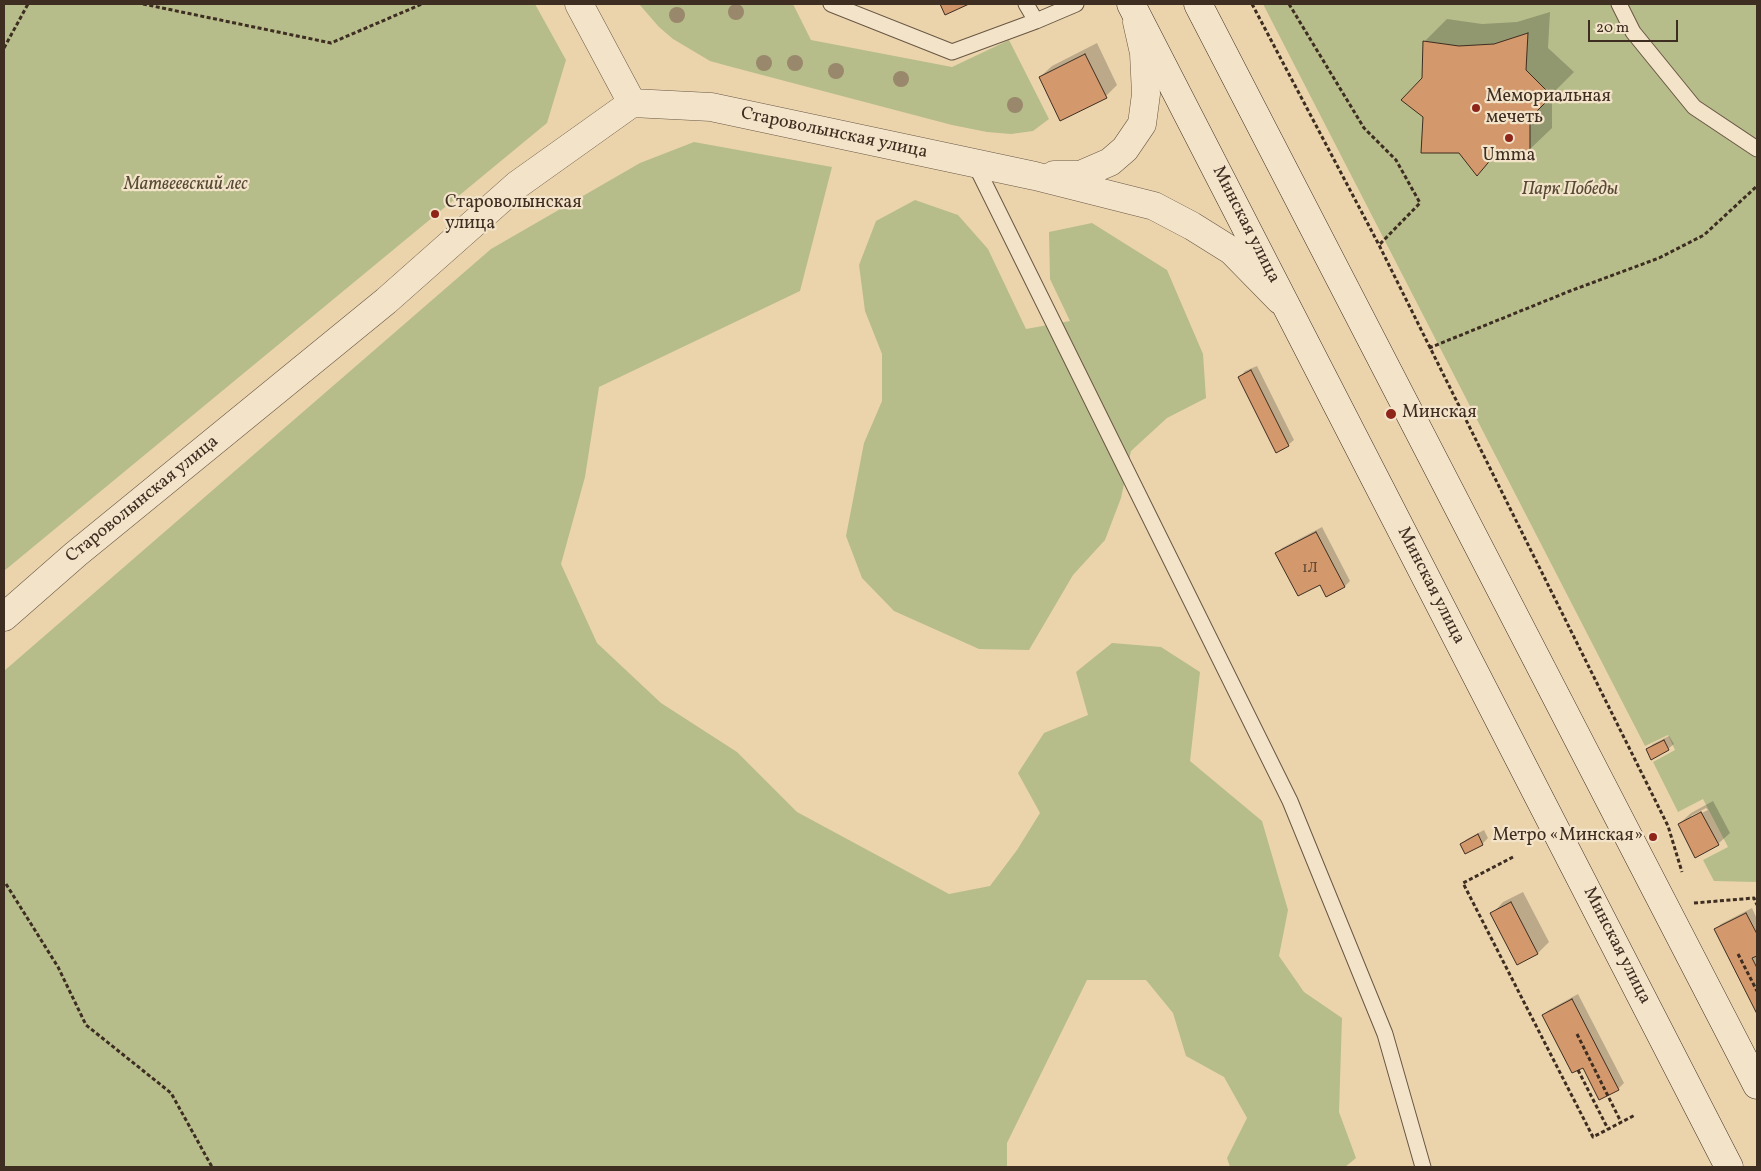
<!DOCTYPE html>
<html>
<head>
<meta charset="utf-8">
<style>
	body { margin:0 }
	#map { position:relative; width:1761px; height:1171px; overflow:hidden; background:#ebd4ac; font-family:Vollkorn,serif }
	canvas { display:block }
	.frame { position:absolute; inset:0; border:5px solid #3e2d21; pointer-events:none }
	.scale { position:absolute; left:1588px; top:20px; width:90px; height:22px; box-sizing:border-box; border:2px solid #3e2d21; border-top:0; padding-left:6px; font-size:15px; line-height:18px; white-space:nowrap; color:#3e2d21; -webkit-text-stroke:4px #f2e3c9; paint-order:stroke }
</style>
</head>
<body>
<div id="map">
<canvas width="1761" height="1171"></canvas>
<div class="frame"></div>
<div class="scale">20 m</div>
</div>
<script>
const g = document.querySelector('canvas').getContext('2d');
g.lineJoin = 'round';
function fillPath(path, color) {
  g.fillStyle = color;
  g.fill(path, 'evenodd');
}
function toPath(rows) {
  const path = new Path2D();
  for (const r of rows) {
    path.moveTo(r[0], r[1]);
    for (let i = 2; i < r.length; i += 2) path.lineTo(r[i], r[i + 1]);
  }
  return path;
}
function strokePath(path, color, width, dash) {
  g.strokeStyle = color;
  g.lineWidth = width;
  g.lineCap = dash ? 'butt' : 'round';
  g.setLineDash(dash || []);
  g.stroke(path);
}
function write(font, color, halo, rows, align = 'center') {
  g.font = font + ' Vollkorn,serif';
  g.lineWidth = 4.5;
  g.setLineDash([]);
  g.textBaseline = 'middle';
  g.strokeStyle = halo;
  g.fillStyle = color;
  for (const [text, x, y, turn = 0] of rows) {
    g.save();
    g.translate(x, y);
    g.rotate((+turn || 0) * Math.PI / 180);
    g.textAlign = isNaN(turn) ? turn : align;
    if (halo) g.strokeText(text, 0, 0);
    g.fillText(text, 0, 0);
    g.restore();
  }
}
const green = toPath([
	[4,4,535,4,566,60,547,123,4,571],
	[639,4,793,4,811,40,952,67,1009,40,1049,119,1033,131,1011,134,987,132,952,125,728,66,710,61,673,39,659,27],
	[1263,4,1757,4,1757,882,1714,881,1703,860,1728,847,1703,799,1678,812,1653,762,1675,750,1668,735,1645,746],
	[694,142,832,167,800,291,599,387,585,477,561,564,597,643,661,703,737,752,797,812,949,894,990,886,1017,850,1040,813,1018,773,1044,733,1088,715,1076,672,1112,643,1161,647,1200,672,1190,761,1262,821,1288,910,1279,956,1304,992,1342,1018,1339,1112,1356,1158,1345,1167,1230,1167,1227,1158,1247,1118,1224,1077,1186,1056,1173,1013,1146,980,1087,980,1007,1143,1007,1167,4,1167,4,671,491,249,640,163],
	[915,200,958,215,988,249,1026,329,1070,321,1050,279,1049,232,1092,223,1167,270,1203,354,1206,398,1167,418,1131,451,1121,498,1105,540,1073,575,1029,650,979,649,894,611,862,578,846,536,864,443,882,401,882,354,865,311,859,265,876,221]
]);
const shadow = toPath([
	[1550,12,1548,48,1574,72,1552,94,1552,128,1529,150,1501,150,1477,174,1459,152,1425,116,1423,79,1424,42,1447,19,1482,24,1517,22],
	[1097,43,1117,85,1106,96,1040,77,1052,66],
	[1257,366,1294,440,1288,445,1240,377,1245,371],
	[1322,527,1350,581,1345,586,1327,596,1321,584,1277,553,1282,548],
	[1669,736,1674,744,1668,749,1647,750,1653,744],
	[1713,801,1730,833,1718,844,1679,824,1691,813],
	[1706,808,1708,810,1691,818,1691,816],
	[1484,830,1488,838,1482,844,1461,844,1467,839],
	[1523,892,1549,942,1538,953,1492,914,1503,902],
	[1752,908,1757,919,1757,1012,1715,930,1721,924],
	[1578,994,1624,1083,1618,1089,1600,1098,1583,1066,1543,1015,1549,1010]
]);
const building = toPath([
	[940,4,969,4,945,15,940,4],
	[1528,33,1526,70,1552,96,1530,118,1530,152,1498,151,1477,176,1459,153,1421,153,1423,117,1401,100,1422,78,1423,41,1459,46,1494,44,1528,33],
	[1085,54,1107,98,1060,121,1039,77,1085,54],
	[1251,370,1289,446,1276,453,1238,377,1251,370],
	[1316,532,1345,587,1326,597,1320,585,1298,596,1275,553,1316,532],
	[1664,740,1669,750,1651,760,1646,749,1664,740],
	[1701,812,1719,845,1695,858,1678,824,1701,812],
	[1478,834,1483,845,1465,854,1460,844,1478,834],
	[1511,902,1538,954,1517,965,1490,913,1511,902],
	[1746,913,1757,934,1757,956,1752,958,1757,968,1757,1014,1714,929,1746,913],
	[1572,999,1619,1090,1599,1100,1583,1068,1572,1073,1542,1015,1572,999]
]);
const path = toPath([
	[143,4,331,43,422,4],
	[1252,4,1379,245,1668,826,1682,872],
	[1289,4,1364,128,1396,160,1420,203,1379,245],
	[4,48,28,4],
	[1429,348,1570,291,1659,258,1704,235,1757,186],
	[1513,857,1463,883,1593,1137,1635,1115],
	[6,884,58,967,86,1025,171,1093,212,1167],
	[1694,903,1754,898,1757,905],
	[1738,954,1757,991],
	[1757,956,1757,957],
	[1577,1034,1621,1122],
	[1578,1070,1608,1129]
]);
const service = toPath([
	[831,4,952,52,1036,21,1076,4],
	[1026,4,1036,21],
	[1619,4,1633,32,1694,107,1757,149],
	[975,164,1290,801,1385,1034,1423,1167]
]);
const tertiary = toPath([
	[579,4,632,103],
	[1054,175,1080,175,1110,162,1125,149,1142,124,1146,94,1144,53,1137,22],
	[4,617,76,554,386,301,517,185,632,103,711,107,1035,176,1154,206,1192,226,1232,251,1280,300]
]);
const secondary = toPath([
	[1131,4,1729,1167],
	[1198,4,1757,1085]
]);
const trees = [
	[736,12],
	[677,15],
	[764,63],
	[795,63],
	[836,71],
	[901,79],
	[1015,105]
];
const markers = [
	[1476,108,5,"#8f2418"],
	[1509,138,5,"#8f2418"],
	[435,214,5,"#8f2418"],
	[1391,414,6,"#8f2418"],
	[1653,837,5,"#8f2418"]
];
const numberNames = [
	["1Л",1310,569]
];
const poiNames = [
	["Мемориальная",1486,98],
	["мечеть",1486,119],
	["Umma",1509,157,"center"],
	["Староволынская",445,204],
	["улица",445,225],
	["Минская",1402,414],
	["Метро «Минская»",1643,837,"right"]
];
const streetNames = [
	["Староволынская улица",834,134,12],
	["Минская улица",1245,225,63],
	["Староволынская улица",143,500,-39],
	["Минская улица",1430,586,63],
	["Минская улица",1616,946,63]
];
const parkNames = [
	["Матвеевский лес",186,186],
	["Парк Победы",1570,191]
];
fillPath(green, '#b6bd8a');
fillPath(shadow, '#0003');
fillPath(building, '#d3986b');
strokePath(building, '#3e2d21', 1);
strokePath(service, '#695744', 17);
strokePath(tertiary, '#695744', 29);
strokePath(secondary, '#3e2d21', 29);
strokePath(path, '#3e2d21', 3, [4, 2.5]);
strokePath(service, '#f2e3c9', 15);
strokePath(tertiary, '#f2e3c9', 28);
strokePath(secondary, '#f2e3c9', 28);
g.fillStyle = '#99886b';
for (const [x, y] of trees) {
  g.beginPath();
  g.arc(x, y, 8, 0, 2 * Math.PI);
  g.fill();
}
for (const [x, y, r, color] of markers) {
  const dot = new Path2D();
  dot.arc(x, y, r, 0, 2 * Math.PI);
  g.fillStyle = color;
  g.fill(dot);
  strokePath(dot, '#f2e3c9', 2);
}
write('15px', '#634834', null, numberNames);
write('18px', '#3e2d21', '#f2e3c9', poiNames, 'left');
write('18px', '#3e2d21', '#f2e3c9', streetNames);
write('italic 18px', '#564a36', '#f2e3c9', parkNames);
</script>
</body>
</html>
